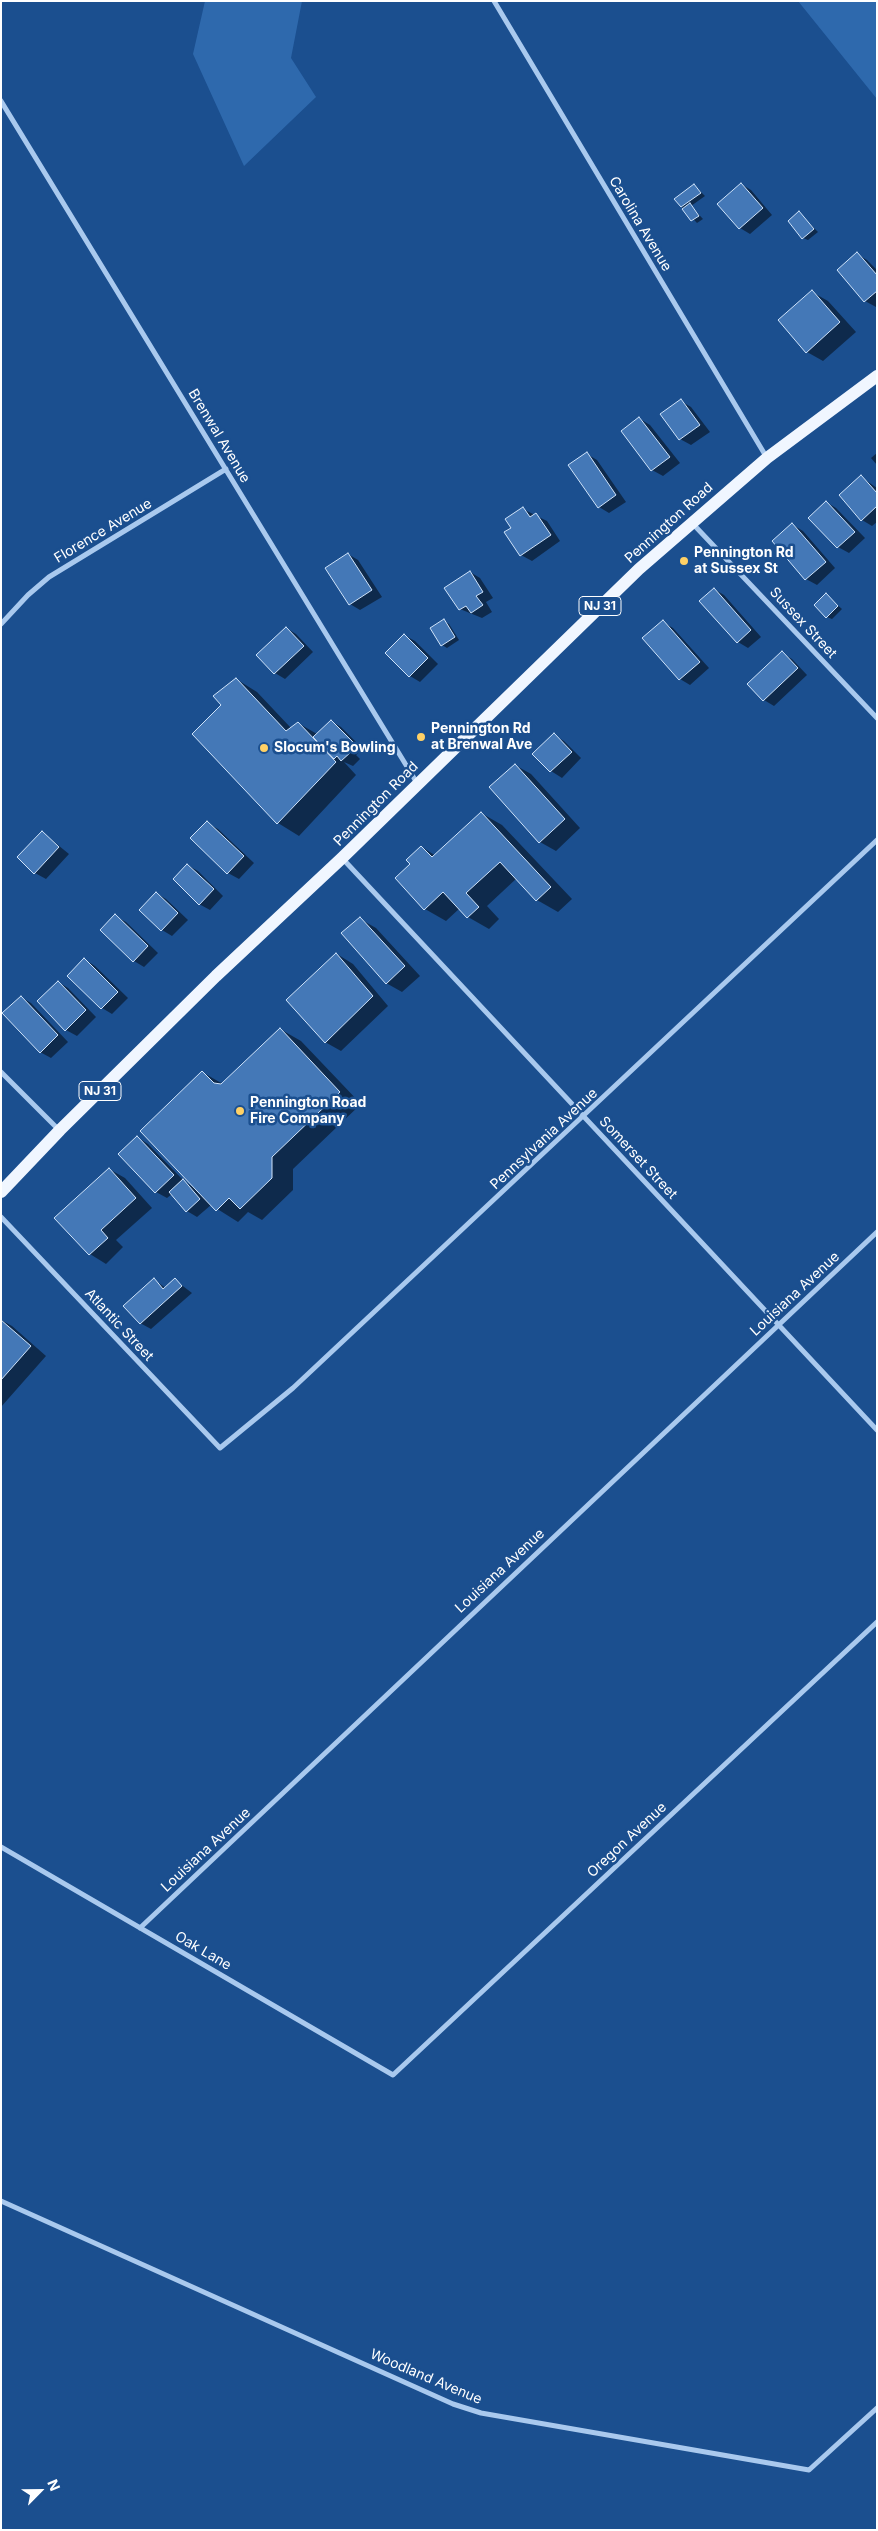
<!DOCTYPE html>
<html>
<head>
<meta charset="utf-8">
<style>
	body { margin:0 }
	#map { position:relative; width:878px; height:2531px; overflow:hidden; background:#1b4f8f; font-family:Inter,sans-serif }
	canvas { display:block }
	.frame { position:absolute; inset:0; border:2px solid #fff; pointer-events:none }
	.north { position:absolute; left:15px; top:2466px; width:50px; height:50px; -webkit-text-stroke:4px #1b4f8f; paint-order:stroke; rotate:67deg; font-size:14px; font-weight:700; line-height:20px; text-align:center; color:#fff }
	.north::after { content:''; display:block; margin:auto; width:18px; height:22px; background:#fff; clip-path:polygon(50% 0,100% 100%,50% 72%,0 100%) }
</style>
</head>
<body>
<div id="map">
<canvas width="878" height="2531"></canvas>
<div class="frame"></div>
<div class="north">N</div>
</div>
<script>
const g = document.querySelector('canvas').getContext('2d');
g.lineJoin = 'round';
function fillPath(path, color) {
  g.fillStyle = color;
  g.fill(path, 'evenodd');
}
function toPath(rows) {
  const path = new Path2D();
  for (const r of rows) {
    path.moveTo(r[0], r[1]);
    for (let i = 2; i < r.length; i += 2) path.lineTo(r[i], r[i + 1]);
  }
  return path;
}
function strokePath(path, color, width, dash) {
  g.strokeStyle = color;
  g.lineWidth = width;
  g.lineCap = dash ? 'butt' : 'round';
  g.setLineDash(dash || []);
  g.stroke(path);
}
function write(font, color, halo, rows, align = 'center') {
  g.font = font + ' Inter,sans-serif';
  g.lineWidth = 5;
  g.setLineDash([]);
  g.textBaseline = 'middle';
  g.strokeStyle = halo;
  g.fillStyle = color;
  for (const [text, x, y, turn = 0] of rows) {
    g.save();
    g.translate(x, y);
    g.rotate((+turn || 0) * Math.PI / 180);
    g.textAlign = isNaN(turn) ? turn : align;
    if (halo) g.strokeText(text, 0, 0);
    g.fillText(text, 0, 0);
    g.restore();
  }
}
const green = toPath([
	[205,1,302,1,291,58,316,97,244,166,193,54],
	[798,1,877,1,877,99]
]);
const shadow = toPath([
	[741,184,751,190,772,215,750,234,740,228,718,204],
	[694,185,705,196,691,206,703,219,697,223,681,206],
	[799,213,818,232,808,240,803,238],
	[857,254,867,260,877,270,876,307,865,301,838,270],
	[812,292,828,301,856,332,823,361,807,352],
	[681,401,691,407,710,432,691,445,680,439,662,414],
	[640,419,650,425,680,463,663,476,652,470],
	[877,453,877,465,871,458],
	[587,454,597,460,626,502,609,513,599,507],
	[861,477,877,488,877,522,872,526,862,520],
	[826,502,836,508,865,538,849,553,838,547,810,518],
	[523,509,547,521,560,541,532,561,521,555,513,528],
	[793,525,803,531,835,568,817,585,806,579],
	[348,554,358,560,382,597,360,610,350,604],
	[470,572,480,578,493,598,486,602,492,612,482,618,460,609,446,588],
	[714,589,724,595,761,637,748,648,738,642],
	[826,595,842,609,832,619,827,617],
	[444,621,449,624,459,640,447,648,442,645],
	[663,622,673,628,709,668,690,685,680,679],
	[286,628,296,634,313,652,285,679,275,673],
	[404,635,415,641,438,664,420,682,410,676,387,653],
	[782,653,792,659,807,675,774,706,764,700],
	[236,679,257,692,291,728,298,723,317,734,331,721,341,727,363,749,356,755,360,759,353,766,344,762,356,775,299,836,278,823,193,734,222,705],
	[554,735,564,741,581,758,562,778,551,771,534,754],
	[515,765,531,774,580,828,556,851,540,842],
	[481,813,502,825,572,899,558,912,537,900,517,878,487,906,499,919,489,929,468,917,460,908,446,921,425,909,412,864,422,847,436,856],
	[207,823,218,829,254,863,239,879,228,873],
	[42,832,69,854,46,879,35,873],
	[187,865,198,871,223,896,210,910,199,904],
	[156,893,166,899,188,920,172,936,162,930],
	[115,916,126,922,158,953,144,967,134,961],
	[360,919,376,928,420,976,402,992,386,983],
	[337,954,353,964,388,1006,341,1051,325,1042],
	[84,959,95,966,128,998,112,1014,102,1008],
	[58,982,68,988,96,1017,77,1036,66,1030],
	[21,997,31,1003,68,1042,51,1058,40,1052],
	[280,1029,301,1041,361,1104,293,1169,293,1190,262,1220,248,1212,238,1222,211,1205,197,1217,187,1211,172,1194,167,1198,156,1192,120,1154,137,1137,148,1144,184,1181,193,1187,202,1072,223,1084],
	[109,1169,125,1178,152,1208,116,1240,123,1247,106,1264,90,1254],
	[154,1280,166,1288,175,1280,192,1293,151,1329,140,1323],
	[1,1320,12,1326,46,1356,1,1407]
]);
const building = toPath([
	[741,183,763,208,739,229,717,204,741,183],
	[694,184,701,193,681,207,674,199,694,184],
	[690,203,699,216,691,221,682,209,690,203],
	[799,211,814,229,802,239,788,221,799,211],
	[857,252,877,275,877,291,864,302,837,270,857,252],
	[812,290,840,322,806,353,778,320,812,290],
	[681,399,700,425,679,440,660,414,681,399],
	[639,417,670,457,651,471,621,431,639,417],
	[587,452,616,495,598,508,568,465,587,452],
	[861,475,877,493,877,506,861,521,839,495,861,475],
	[826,501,855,532,837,548,808,518,826,501],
	[523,507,530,517,536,513,551,535,520,556,504,532,511,528,505,519,523,507],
	[792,523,826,562,805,580,772,541,792,523],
	[348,553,372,590,349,605,325,568,348,553],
	[470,571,483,592,476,596,483,605,471,613,466,606,459,610,444,588,470,571],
	[714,588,751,630,737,643,699,601,714,588],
	[826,593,838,606,826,618,814,605,826,593],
	[444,619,455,637,441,646,430,628,444,619],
	[663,620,700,662,679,680,642,638,663,620],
	[286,627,304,646,274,674,256,655,286,627],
	[404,634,428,658,409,677,385,653,404,634],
	[782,651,798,668,763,701,747,684,782,651],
	[236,678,286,731,298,722,336,762,277,824,192,734,221,705,213,696,236,678],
	[331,720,353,742,346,748,351,752,341,761,337,756,334,759,313,737,331,720],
	[554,733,572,752,550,772,532,754,554,733],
	[515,764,565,819,539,843,489,787,515,764],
	[481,812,551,887,536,901,500,862,466,893,479,907,467,918,443,892,424,910,395,878,410,864,406,860,421,846,432,857,481,812],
	[207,821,244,856,227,874,190,838,207,821],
	[42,831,59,847,34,874,17,857,42,831],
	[187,864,214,889,199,905,173,879,187,864],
	[156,892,178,913,161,931,139,910,156,892],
	[115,914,148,946,133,962,100,930,115,914],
	[360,917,405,966,386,984,341,933,360,917],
	[336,953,373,996,325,1043,286,1000,336,953],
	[84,958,118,992,101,1009,67,976,84,958],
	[58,981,86,1010,65,1031,37,1001,58,981],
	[21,996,58,1035,40,1053,2,1013,21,996],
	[280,1028,340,1092,272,1157,272,1178,240,1209,229,1198,216,1211,140,1131,202,1071,214,1083,221,1084,280,1028],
	[137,1136,174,1175,155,1193,118,1154,137,1136],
	[109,1168,136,1198,101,1230,108,1238,89,1255,54,1218,109,1168],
	[183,1179,200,1199,186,1212,169,1192,183,1179],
	[154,1278,163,1289,175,1278,182,1286,140,1324,123,1306,154,1278],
	[1,1320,31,1346,1,1380,1,1320]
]);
const minor = toPath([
	[494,1,767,458],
	[1,101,417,783],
	[693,524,877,718],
	[1,624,28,595,49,577,226,469],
	[342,858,877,1430],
	[1,1072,59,1130],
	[1,1217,220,1448,293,1388,877,840],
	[1,1847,393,2075,877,1622],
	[140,1928,877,1232],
	[1,2201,453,2404,481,2413,809,2470,877,2408]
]);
const primary = toPath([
	[1,1192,60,1130,216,976,342,858,639,569,767,458,877,376]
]);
const markers = [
	[684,561,5,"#ffd166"],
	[421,737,5,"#ffd166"],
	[264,748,5,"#ffd166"],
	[240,1111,5,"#ffd166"]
];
const shields = [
	[600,606,42],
	[100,1091,42]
];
const shieldNames = [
	["NJ 31",600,606],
	["NJ 31",100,1091]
];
const streetNames = [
	["Carolina Avenue",640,224,59],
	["Brenwal Avenue",219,436,59],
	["Pennington Road",669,523,-42],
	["Florence Avenue",103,531,-31],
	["Sussex Street",803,623,47],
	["Pennington Road",376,804,-45],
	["Pennsylvania Avenue",544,1139,-43],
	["Somerset Street",638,1158,47],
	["Louisiana Avenue",795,1294,-43],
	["Atlantic Street",119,1325,47],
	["Louisiana Avenue",500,1571,-43],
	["Oregon Avenue",627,1840,-43],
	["Louisiana Avenue",206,1850,-43],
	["Oak Lane",203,1951,30],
	["Woodland Avenue",426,2377,23]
];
const poiNames = [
	["Pennington Rd",694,553],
	["at Sussex St",694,569],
	["Pennington Rd",431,729],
	["at Brenwal Ave",431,745],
	["Slocum's Bowling",274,748],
	["Pennington Road",250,1103],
	["Fire Company",250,1119]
];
fillPath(green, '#2e69ad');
fillPath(shadow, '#0007');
fillPath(building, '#4478b7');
strokePath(building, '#cfe3fa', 1);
strokePath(minor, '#a9c9ee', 5);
strokePath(primary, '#f0f6ff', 12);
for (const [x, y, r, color] of markers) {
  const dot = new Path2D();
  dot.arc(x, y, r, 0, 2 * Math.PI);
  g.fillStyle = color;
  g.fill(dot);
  strokePath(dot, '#1b4f8f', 2);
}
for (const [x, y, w] of shields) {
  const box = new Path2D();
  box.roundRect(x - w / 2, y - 9.5, w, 19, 4);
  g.fillStyle = '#1b4f8f';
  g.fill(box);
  strokePath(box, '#fff', 1);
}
write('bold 12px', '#fff', null, shieldNames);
write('14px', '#fff', '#1b4f8f', streetNames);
write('bold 14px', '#fff', '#1b4f8f', poiNames, 'left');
</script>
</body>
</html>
